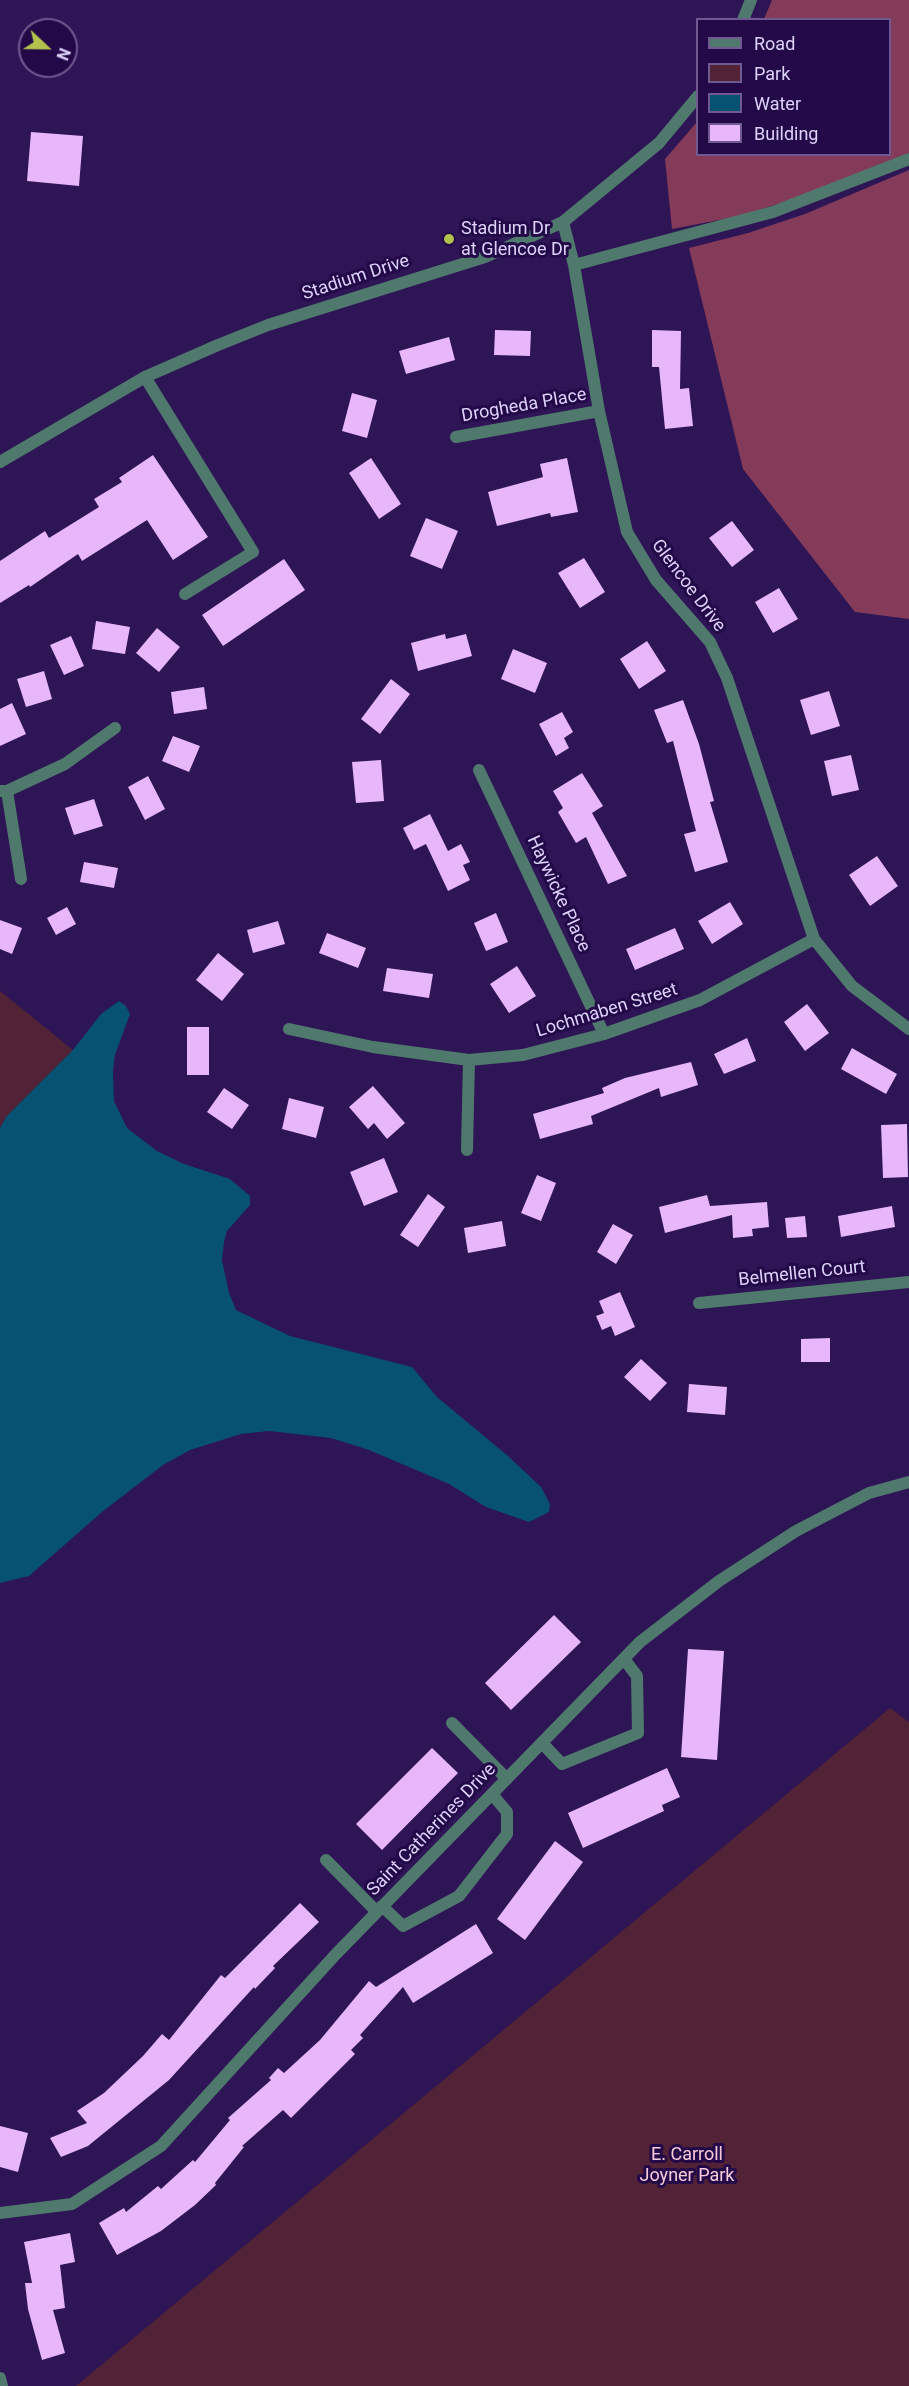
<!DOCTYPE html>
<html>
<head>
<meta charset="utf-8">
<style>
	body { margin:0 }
	#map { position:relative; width:909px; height:2386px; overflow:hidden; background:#2e1555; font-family:Roboto,sans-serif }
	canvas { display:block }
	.legend { position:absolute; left:696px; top:18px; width:195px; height:138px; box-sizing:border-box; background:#240949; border:2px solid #6e5a90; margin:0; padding:8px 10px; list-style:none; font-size:18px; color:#dcd3fa }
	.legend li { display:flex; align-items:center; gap:12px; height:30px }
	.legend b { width:30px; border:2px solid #6e5a90 }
	.north { position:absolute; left:18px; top:18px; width:60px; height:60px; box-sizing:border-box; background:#240949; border:2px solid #6e5a90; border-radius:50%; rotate:112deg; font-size:16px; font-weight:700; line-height:24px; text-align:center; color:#dcd3fa }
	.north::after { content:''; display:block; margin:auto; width:21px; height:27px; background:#b3c24b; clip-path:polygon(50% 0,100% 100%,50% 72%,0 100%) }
</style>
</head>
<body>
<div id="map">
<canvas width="909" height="2386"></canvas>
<ul class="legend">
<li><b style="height:8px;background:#50796e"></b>Road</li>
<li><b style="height:16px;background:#522236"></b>Park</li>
<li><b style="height:16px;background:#075172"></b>Water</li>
<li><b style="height:16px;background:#e7b6fb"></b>Building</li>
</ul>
<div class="north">N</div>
</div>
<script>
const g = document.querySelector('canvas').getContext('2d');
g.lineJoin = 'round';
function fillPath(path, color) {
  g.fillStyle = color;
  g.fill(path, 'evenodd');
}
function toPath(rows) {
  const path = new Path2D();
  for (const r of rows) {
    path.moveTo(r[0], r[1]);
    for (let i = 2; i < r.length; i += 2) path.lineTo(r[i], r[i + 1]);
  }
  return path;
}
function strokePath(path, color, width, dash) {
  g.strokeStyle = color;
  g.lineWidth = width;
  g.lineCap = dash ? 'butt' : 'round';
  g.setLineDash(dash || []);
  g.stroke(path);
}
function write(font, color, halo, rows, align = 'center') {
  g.font = font + ' Roboto,sans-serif';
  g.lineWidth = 6;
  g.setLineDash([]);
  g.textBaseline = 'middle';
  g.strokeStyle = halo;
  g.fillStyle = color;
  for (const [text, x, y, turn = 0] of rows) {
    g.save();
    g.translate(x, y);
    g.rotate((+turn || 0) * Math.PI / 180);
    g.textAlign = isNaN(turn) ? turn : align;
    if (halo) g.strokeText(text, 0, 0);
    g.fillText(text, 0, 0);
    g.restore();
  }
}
const green = toPath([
	[0,991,73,1050,6,1117,0,1128],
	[890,1708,909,1722,909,2386,76,2386]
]);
const forest = toPath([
	[772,0,909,0,909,153,800,197,740,216,672,229,665,159,697,122,698,154,890,154,890,20,764,19],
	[909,170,909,619,855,612,743,469,689,248,748,233,805,214]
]);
const water = toPath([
	[119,1001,126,1006,130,1014,115,1055,113,1070,114,1101,127,1128,157,1151,184,1164,230,1179,250,1196,250,1205,227,1231,224,1242,222,1260,229,1293,236,1310,290,1336,412,1367,437,1397,508,1456,541,1487,550,1504,549,1512,529,1522,486,1507,449,1484,369,1450,331,1438,269,1431,241,1434,190,1450,163,1465,102,1512,29,1576,0,1583,0,1128,6,1117,73,1050,101,1014]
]);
const building = toPath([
	[31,132,83,136,79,186,27,181],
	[495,330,531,331,530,356,494,355],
	[652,330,681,331,680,389,689,388,693,426,665,429,659,367,652,367],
	[449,337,455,360,406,374,399,351],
	[352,393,377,400,367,438,342,431],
	[153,455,208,537,173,560,147,520,82,561,78,554,30,587,29,585,0,603,0,561,45,531,49,538,99,507,94,499,122,482,119,478],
	[371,458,401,504,379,519,349,473],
	[567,458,578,512,551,517,550,513,497,526,488,492,543,477,540,464],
	[426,518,458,531,442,569,410,556],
	[732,521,754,550,732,567,709,538],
	[584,558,605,592,580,608,558,573],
	[284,559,305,590,223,646,202,615],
	[779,588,798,619,773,633,755,602],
	[96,621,130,627,125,654,92,649],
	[157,628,180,647,159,672,136,653],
	[445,634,446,639,466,634,472,656,418,671,411,643],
	[71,636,84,666,64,675,50,645],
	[647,641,666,671,639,689,620,659],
	[513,649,547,663,535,693,501,679],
	[44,671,52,699,26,707,17,679],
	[391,679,410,694,380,734,361,719],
	[204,687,207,709,174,714,171,692],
	[829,691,840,726,811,735,800,700],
	[683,700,699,744,714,801,710,802,728,862,695,872,684,834,696,831,673,741,667,743,654,710],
	[12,703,26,734,0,746,0,709],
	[562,712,573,732,564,738,569,748,556,756,539,724],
	[173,736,200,746,189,772,162,761],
	[851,755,859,790,832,796,824,761],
	[381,760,384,801,356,803,352,762],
	[582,773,603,806,592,813,627,876,608,884,586,837,576,843,558,812,563,808,553,791],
	[148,776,165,809,145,820,128,787],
	[94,799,103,826,74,835,65,808],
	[430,814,448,851,461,844,470,862,463,865,470,880,448,891,426,844,414,850,403,828],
	[877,856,898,886,870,906,849,875],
	[84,862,118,868,114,888,80,882],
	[730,902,743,924,712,944,698,921],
	[67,907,76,924,56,935,47,918],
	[496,913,508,942,486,951,474,923],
	[0,920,22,928,12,954,0,949],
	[278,921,285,944,253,953,247,930],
	[675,928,684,949,635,970,626,949],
	[327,933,366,948,358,968,319,953],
	[218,953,244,974,222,1001,196,980],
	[517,966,536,996,509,1013,490,984],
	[387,968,433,974,429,998,383,991],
	[807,1004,829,1033,805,1051,784,1022],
	[187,1027,209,1027,209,1075,187,1075],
	[747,1038,756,1061,724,1074,714,1054],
	[852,1048,897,1074,886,1094,841,1069],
	[691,1062,698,1085,661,1097,659,1088,591,1116,593,1124,540,1139,533,1114,604,1093,602,1088,625,1078],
	[373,1086,405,1123,387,1139,374,1123,368,1129,349,1107],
	[224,1088,249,1105,232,1129,207,1112],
	[289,1098,324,1107,316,1138,282,1129],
	[907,1124,908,1177,883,1178,881,1125],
	[384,1158,398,1192,364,1206,350,1172],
	[537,1175,556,1183,541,1221,521,1213],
	[428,1194,445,1207,418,1247,400,1235],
	[707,1195,710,1206,767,1202,769,1227,752,1229,753,1236,733,1238,732,1215,665,1233,659,1207],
	[892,1206,895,1227,841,1237,838,1216],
	[805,1216,807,1237,787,1238,785,1218],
	[502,1221,506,1246,468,1253,464,1228],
	[613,1224,633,1235,616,1264,597,1252],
	[620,1292,635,1327,615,1336,611,1326,602,1330,596,1316,604,1313,599,1301],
	[830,1338,830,1362,801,1362,801,1339],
	[641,1359,667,1383,650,1401,624,1377],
	[689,1384,727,1387,725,1415,687,1412],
	[554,1615,581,1642,511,1710,485,1683],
	[688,1649,724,1651,717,1760,681,1757],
	[432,1748,458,1773,382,1850,356,1824],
	[667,1768,680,1797,662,1805,664,1811,583,1848,568,1813],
	[555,1841,583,1862,525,1940,497,1919],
	[300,1903,319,1922,273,1966,275,1968,255,1989,254,1987,169,2080,88,2146,61,2157,50,2138,87,2123,77,2111,104,2093,143,2056,162,2034,169,2040,221,1975,225,1978],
	[476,1924,493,1953,413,2003,403,1987,360,2035,363,2038,351,2050,355,2054,291,2118,283,2110,242,2146,244,2147,215,2183,216,2185,195,2205,161,2231,117,2255,99,2223,124,2208,126,2212,158,2186,161,2189,193,2160,195,2162,230,2120,228,2118,271,2080,269,2078,278,2068,284,2073,320,2040,369,1981,376,1987],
	[0,2126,28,2133,18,2172,0,2167],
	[70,2233,75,2262,60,2265,65,2308,53,2310,65,2353,42,2360,28,2309,25,2283,32,2283,24,2242]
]);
const minor = toPath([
	[563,222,574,265,599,411,627,532,656,580,710,642,727,678,814,939,852,986,909,1029],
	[574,265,773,212,909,159],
	[145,377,253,552,185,594],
	[456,437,599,411],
	[479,770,604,1034],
	[0,791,7,791,65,764,115,728],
	[7,791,21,879],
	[289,1029,373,1047,469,1060,523,1055,604,1034,700,1000,814,939],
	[467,1150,469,1060],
	[699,1303,909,1282],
	[452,1723,507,1779],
	[542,1743,562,1764,638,1733,637,1676,624,1659],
	[326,1860,377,1912],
	[382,1906,403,1926,459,1896,507,1834,507,1812,492,1794],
	[0,2213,72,2204,161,2146,336,1954,640,1642,719,1581,796,1531,869,1493,909,1482],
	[0,2378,2,2386]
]);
const tertiary = toPath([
	[743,20,751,0],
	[0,462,145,377,218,345,268,325,485,257,563,222,659,143,698,96]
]);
const markers = [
	[449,239,6,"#b3c24b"]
];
const poiNames = [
	["Stadium Dr",461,229],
	["at Glencoe Dr",461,250]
];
const streetNames = [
	["Stadium Drive",356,278,-18],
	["Drogheda Place",524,406,-10],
	["Glencoe Drive",688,586,53],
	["Haywicke Place",558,894,65],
	["Lochmaben Street",607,1011,-17],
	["Belmellen Court",802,1274,-6],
	["Saint Catherines Drive",432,1830,-46]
];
const parkNames = [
	["E. Carroll",687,2155],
	["Joyner Park",687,2176]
];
fillPath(green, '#522236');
fillPath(forest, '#843b59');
fillPath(water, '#075172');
fillPath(building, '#e7b6fb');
strokePath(minor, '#50796e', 12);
strokePath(tertiary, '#50796e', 12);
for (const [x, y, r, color] of markers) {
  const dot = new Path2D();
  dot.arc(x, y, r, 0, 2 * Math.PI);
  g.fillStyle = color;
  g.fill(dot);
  strokePath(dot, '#240949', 2);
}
write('18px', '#dcd3fa', '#240949', poiNames, 'left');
write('18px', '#dcd3fa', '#240949', streetNames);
write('18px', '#f7cad9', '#240949', parkNames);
</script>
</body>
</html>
